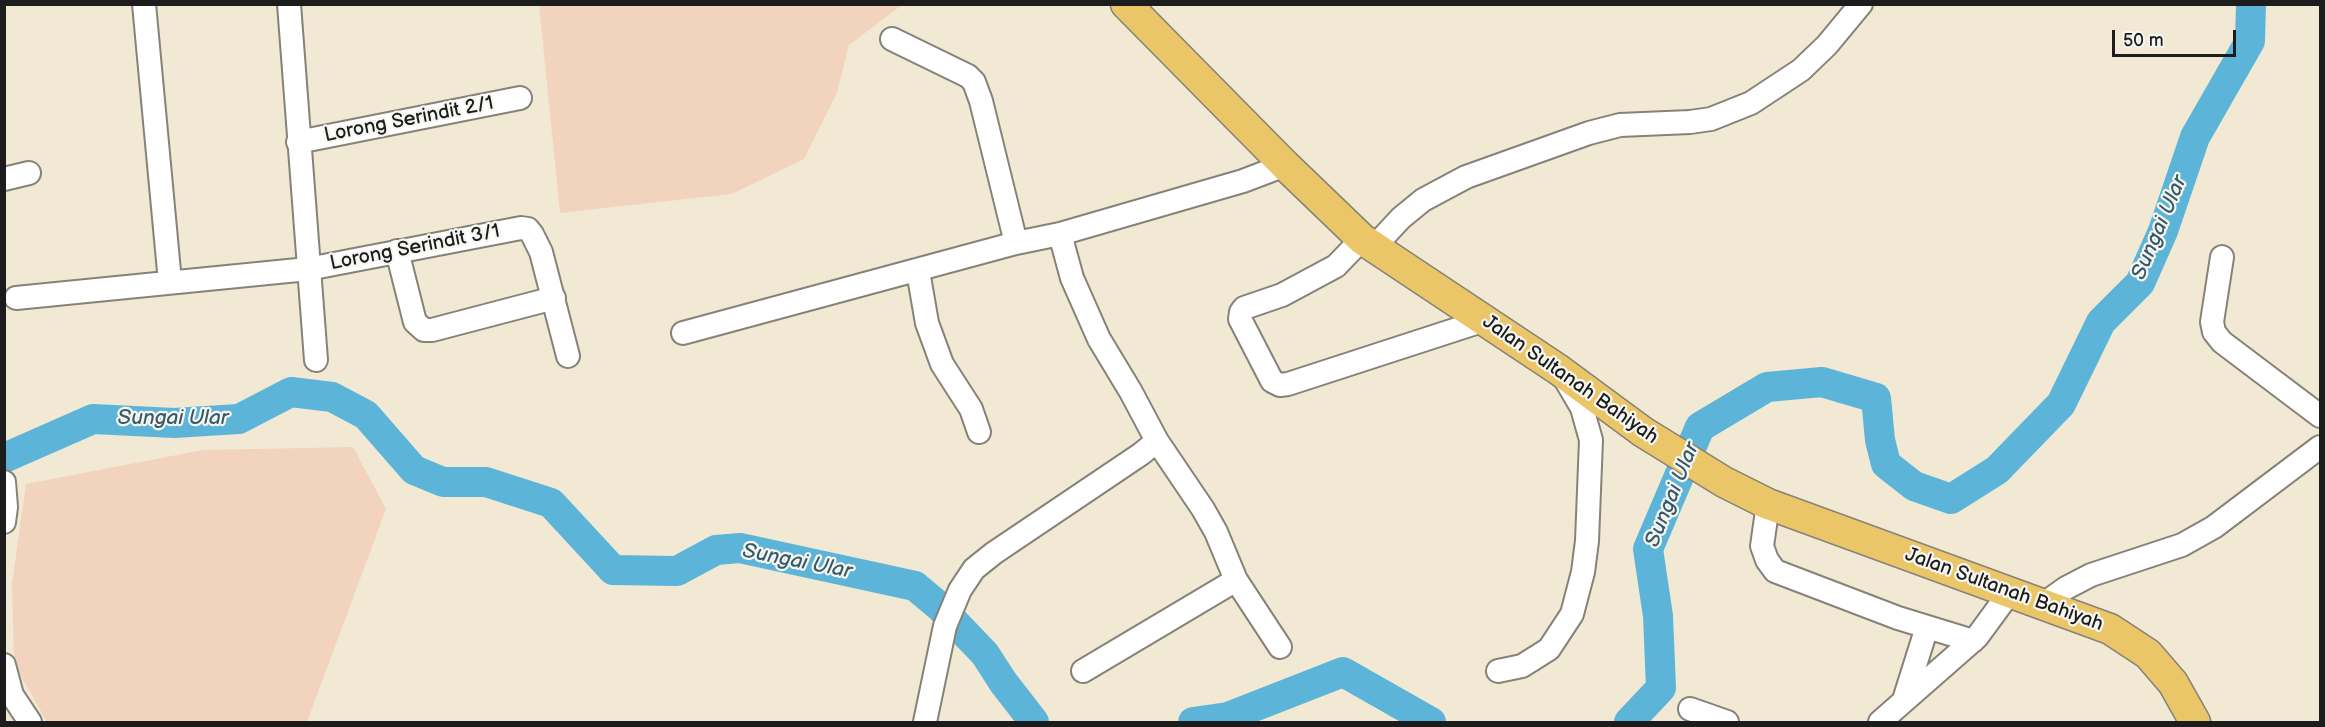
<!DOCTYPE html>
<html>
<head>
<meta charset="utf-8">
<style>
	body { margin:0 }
	#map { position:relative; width:2325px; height:727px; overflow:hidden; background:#f1e9d4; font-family:"Balsamiq Sans",sans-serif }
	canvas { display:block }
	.frame { position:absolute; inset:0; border:6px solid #1c1c1c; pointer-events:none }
	.scale { position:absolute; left:2112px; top:30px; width:124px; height:27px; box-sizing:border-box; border:3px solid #1c1c1c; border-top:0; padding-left:8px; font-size:18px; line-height:21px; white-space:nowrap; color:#1c1c1c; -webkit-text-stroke:4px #f6f6f2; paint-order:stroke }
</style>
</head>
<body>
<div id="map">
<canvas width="2325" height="727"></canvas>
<div class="frame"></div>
<div class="scale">50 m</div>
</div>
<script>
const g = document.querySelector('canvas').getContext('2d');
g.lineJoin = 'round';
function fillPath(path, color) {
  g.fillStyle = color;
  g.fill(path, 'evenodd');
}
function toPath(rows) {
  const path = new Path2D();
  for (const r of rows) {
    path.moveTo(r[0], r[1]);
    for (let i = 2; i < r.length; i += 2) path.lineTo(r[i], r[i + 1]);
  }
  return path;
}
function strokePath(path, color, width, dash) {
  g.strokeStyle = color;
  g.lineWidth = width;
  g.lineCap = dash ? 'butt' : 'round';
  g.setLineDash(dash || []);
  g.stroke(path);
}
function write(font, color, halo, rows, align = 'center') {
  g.font = font + ' "Balsamiq Sans",sans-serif';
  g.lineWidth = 4.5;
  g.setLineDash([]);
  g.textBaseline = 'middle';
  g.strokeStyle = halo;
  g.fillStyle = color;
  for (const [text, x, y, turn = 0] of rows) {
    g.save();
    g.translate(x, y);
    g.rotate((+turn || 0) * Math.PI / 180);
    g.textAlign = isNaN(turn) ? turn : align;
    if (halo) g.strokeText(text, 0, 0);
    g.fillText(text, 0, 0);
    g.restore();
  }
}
const built = toPath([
	[539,5,539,4,902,5,849,45,837,93,804,159,732,194,560,213],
	[353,447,386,509,307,722,47,722,14,664,12,584,26,484,203,450]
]);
const river = toPath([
	[4,458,93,419,174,423,239,419,291,392,332,397,366,415,414,470,443,482,486,482,551,503,613,570,677,571,716,550,740,548,915,586,940,607,985,654,1003,682,1034,722],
	[1193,722,1228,717,1343,672,1431,722],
	[1629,722,1661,688,1658,616,1648,549,1700,427,1767,387,1822,382,1876,398,1880,440,1886,464,1914,486,1951,499,1997,470,2061,404,2101,322,2140,283,2163,231,2195,137,2250,41,2251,4]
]);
const minor = toPath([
	[144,4,170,282],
	[289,4,316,360],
	[892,39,968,76,974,82,981,101,1016,243],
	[298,142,520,98],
	[4,179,29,173],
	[1060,234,1072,278,1099,339,1131,392,1157,441,1203,509,1216,532,1236,580,1280,647],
	[1362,239,1336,266,1282,295,1244,308,1241,312,1240,319,1272,381,1280,385,1288,384,1485,320],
	[1374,247,1401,218,1423,200,1466,177,1589,133,1620,125,1690,122,1711,119,1751,103,1801,70,1827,45,1861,4],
	[397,251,415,322,424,330,432,330,554,298],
	[2222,257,2212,322,2214,332,2222,342,2320,416],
	[918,271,927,323,942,364,971,409,979,432],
	[16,298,308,269,521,228,528,229,532,234,541,252,568,356],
	[683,333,1016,243,1060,234,1243,181,1285,165],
	[4,482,6,507,4,522],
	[1768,504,1762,546,1767,560,1775,571,1898,618,1973,641],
	[2045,603,2066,588,2091,575,2182,545,2214,527,2320,447],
	[4,665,12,695,30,722],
	[1083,671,1236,580],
	[1498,671,1522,666,1549,649,1572,614,1583,572,1587,541,1591,440,1582,408,1565,379],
	[1904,700,1927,627],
	[1690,709,1727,722],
	[925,722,945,626,960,590,974,569,994,553,1141,454,1157,441],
	[1880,722,1977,637,2010,592]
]);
const major = toPath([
	[1126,4,1285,165,1362,239,1559,370,1643,432,1724,482,1768,504,2110,629,2148,654,2173,683,2195,722]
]);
const streetNames = [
	["Lorong Serindit 2/1",409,120,-11],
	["Lorong Serindit 3/1",415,248,-11],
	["Jalan Sultanah Bahiyah",1570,380,35],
	["Jalan Sultanah Bahiyah",2004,590,20]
];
const waterNames = [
	["Sungai Ular",2160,228,-67],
	["Sungai Ular",173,419],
	["Sungai Ular",1673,495,-68],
	["Sungai Ular",797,562,11]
];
fillPath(built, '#f2d4be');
strokePath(river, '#5cb5d9', 30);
strokePath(minor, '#868278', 26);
strokePath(major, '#868278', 33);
strokePath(minor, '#fff', 22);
strokePath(major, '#eac669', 30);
write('20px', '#1c1c1c', '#f6f6f2', streetNames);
write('italic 21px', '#365968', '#f6f6f2', waterNames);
</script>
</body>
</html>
